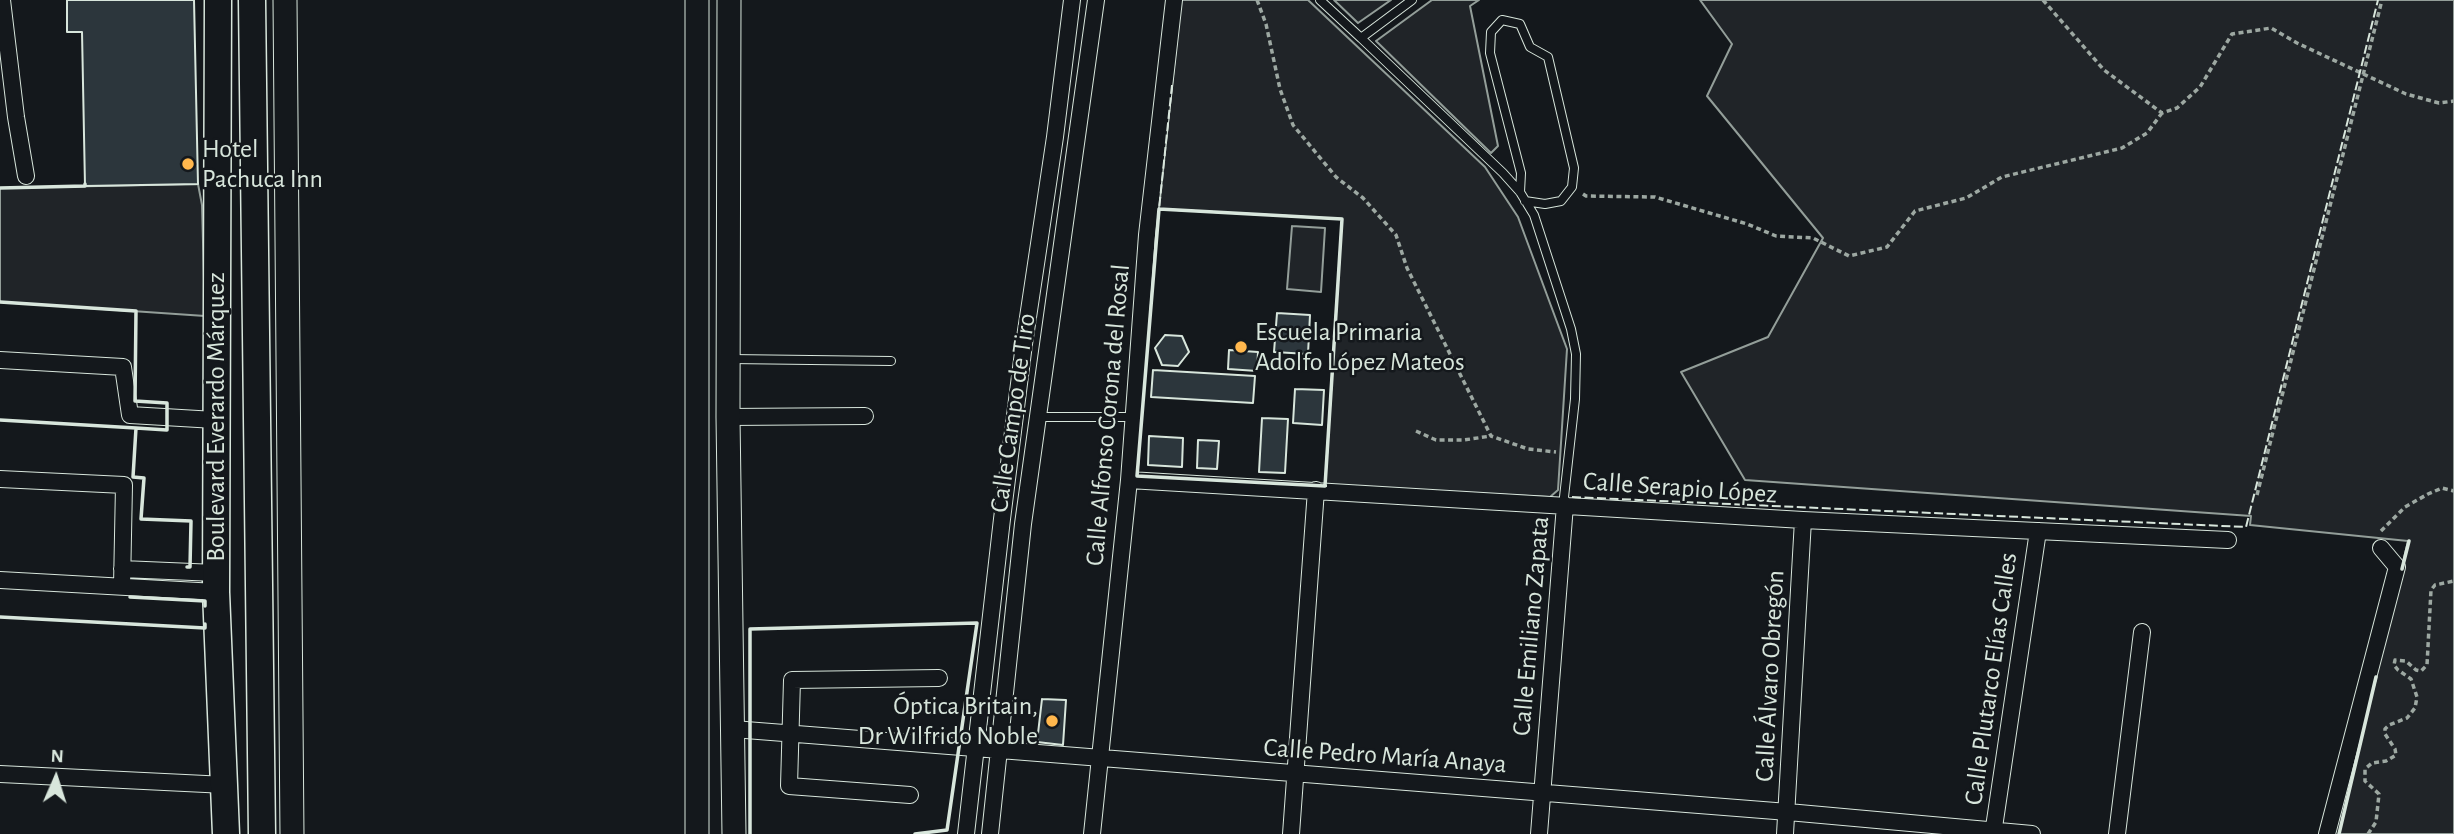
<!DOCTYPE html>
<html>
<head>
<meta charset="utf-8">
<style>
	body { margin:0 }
	#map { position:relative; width:2454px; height:834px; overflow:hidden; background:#14181c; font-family:"Alegreya Sans",sans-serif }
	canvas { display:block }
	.north { position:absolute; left:21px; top:743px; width:70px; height:70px; -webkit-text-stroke:5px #14181c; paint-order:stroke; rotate:3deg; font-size:19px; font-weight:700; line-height:28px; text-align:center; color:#d8e6dc }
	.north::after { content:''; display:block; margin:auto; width:24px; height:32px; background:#d8e6dc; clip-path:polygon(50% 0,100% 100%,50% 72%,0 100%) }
</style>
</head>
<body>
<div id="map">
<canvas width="2454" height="834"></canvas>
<div class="north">N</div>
</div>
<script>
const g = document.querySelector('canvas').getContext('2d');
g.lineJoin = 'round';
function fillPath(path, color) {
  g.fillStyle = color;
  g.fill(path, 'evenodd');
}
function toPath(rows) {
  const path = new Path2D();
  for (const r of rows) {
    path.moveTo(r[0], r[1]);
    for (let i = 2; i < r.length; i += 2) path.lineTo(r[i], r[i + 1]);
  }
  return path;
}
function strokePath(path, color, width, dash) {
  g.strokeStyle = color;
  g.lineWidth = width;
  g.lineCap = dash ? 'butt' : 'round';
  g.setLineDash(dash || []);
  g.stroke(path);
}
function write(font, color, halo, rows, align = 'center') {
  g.font = font + ' "Alegreya Sans",sans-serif';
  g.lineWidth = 5;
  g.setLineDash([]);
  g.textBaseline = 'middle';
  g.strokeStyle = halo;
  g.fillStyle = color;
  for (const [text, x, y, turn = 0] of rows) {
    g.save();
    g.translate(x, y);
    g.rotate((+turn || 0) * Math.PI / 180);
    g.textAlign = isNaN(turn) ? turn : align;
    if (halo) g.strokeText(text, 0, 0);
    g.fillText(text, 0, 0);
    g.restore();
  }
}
const green = toPath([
	[1181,0,1308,0,1485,167,1518,217,1567,349,1558,490,1550,497,1325,486,1342,219,1159,209,1181,0],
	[1334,0,1391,0,1358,23,1334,0],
	[1432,0,1479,0,1470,6,1498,146,1491,153,1376,41,1432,0],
	[1700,0,2454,0,2454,834,2339,834,2408,541,2250,525,2251,516,1745,480,1681,372,1768,337,1823,238,1707,96,1732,44,1700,0],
	[198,184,202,205,205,316,0,302,0,188,198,184],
	[1292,226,1325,228,1321,292,1287,289,1292,226]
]);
const building = toPath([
	[67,0,194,0,198,184,85,186,82,32,67,32,67,0],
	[1277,313,1310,315,1308,354,1274,352,1277,313],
	[1165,335,1182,336,1189,352,1178,366,1162,365,1155,348,1165,335],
	[1229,350,1258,352,1257,371,1228,369,1229,350],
	[1153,370,1255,376,1253,403,1151,397,1153,370],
	[1295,389,1324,390,1322,425,1293,423,1295,389],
	[1262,418,1288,419,1285,473,1259,472,1262,418],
	[1149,436,1183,438,1182,467,1148,465,1149,436],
	[1198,440,1219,441,1217,469,1197,468,1198,440],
	[1042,699,1066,700,1063,745,1037,742,1042,699]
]);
const path = toPath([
	[1257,0,1266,24,1280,89,1293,125,1336,177,1363,198,1396,235,1407,268,1491,436,1528,449,1556,452],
	[2043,0,2104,70,2162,113,2177,108,2200,87,2232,34,2271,28,2297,43,2406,94,2439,103,2454,101],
	[1583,194,1586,196,1655,197,1747,224,1776,236,1813,238,1849,256,1887,247,1915,211,1966,198,2002,177,2122,148,2147,133,2162,113],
	[1416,431,1436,440,1464,440,1491,436],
	[2257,495,2382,0],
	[2381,531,2405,507,2428,494,2442,488,2454,491],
	[2368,834,2376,822,2379,794,2365,781,2365,769,2372,763,2386,761,2396,755,2395,749,2385,734,2385,729,2389,725,2407,718,2415,708,2417,697,2411,679,2398,670,2394,665,2395,660,2406,661,2416,670,2421,671,2427,665,2431,590,2435,585,2454,581]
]);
const lane = toPath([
	[1320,0,1361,38,1412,0],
	[1361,38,1503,173,1520,192,1534,215,1571,329,1576,354,1575,399,1564,497,1565,505],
	[1520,192,1521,173,1490,53,1491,32,1502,20,1520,24,1530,47,1548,57,1574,168,1572,187,1561,201,1545,204,1525,201],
	[730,359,891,361],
	[1037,417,1133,417]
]);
const street = toPath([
	[2,0,16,117,26,176],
	[0,360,123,367,130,415,215,420],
	[728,417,865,416],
	[0,479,124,485,122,586],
	[1129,480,1803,520,2228,540],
	[122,569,216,573],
	[0,580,216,592],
	[733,729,1788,812,2032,834],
	[0,774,226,785],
	[910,795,789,786,792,680,939,678],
	[966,834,1002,519,1024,344,1055,137,1072,0],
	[990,834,1023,524,1096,0],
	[1092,834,1129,480,1147,235,1174,0],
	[1291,834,1316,490],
	[1539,834,1565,505],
	[1785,834,1803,520],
	[1993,834,2038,531],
	[2117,834,2142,632],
	[2327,834,2397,567,2381,548]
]);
const secondary = toPath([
	[285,0,292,834],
	[729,0,728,417,734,834],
	[697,834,697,0]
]);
const primary = toPath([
	[218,0,216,592,226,834],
	[252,0,262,834]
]);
const fence = toPath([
	[1172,85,1159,209,1342,219,1325,486,1327,486],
	[1572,497,2246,527,2378,0]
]);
const wall = toPath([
	[0,188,85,186,85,184],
	[1159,209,1342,219,1325,486,1137,476,1159,209],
	[0,302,136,311,135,401,167,403,167,430,136,428],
	[0,420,136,428,133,477,144,478,141,519,191,521,190,567,187,567],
	[2402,569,2409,541],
	[130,597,205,601,205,606],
	[0,617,205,628,205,624],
	[750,834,750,629,977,623,947,830,915,834],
	[2339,834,2376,677]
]);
const markers = [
	[188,164,7,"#ffb74d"],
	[1241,347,7,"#ffb74d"],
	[1052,721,7,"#ffb74d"]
];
const poiNames = [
	["Hotel",202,149],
	["Pachuca Inn",202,179],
	["Escuela Primaria",1255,332],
	["Adolfo López Mateos",1255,362],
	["Óptica Britain,",1038,706,"right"],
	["Dr Wilfrido Noble",1038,736,"right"]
];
const streetNames = [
	["Calle Campo de Tiro",1013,413,-82],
	["Calle Alfonso Corona del Rosal",1108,415,-85],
	["Boulevard Everardo Márquez",216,417,-90],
	["Calle Serapio López",1680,488,4],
	["Calle Emiliano Zapata",1531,626,-85],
	["Calle Álvaro Obregón",1770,676,-87],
	["Calle Plutarco Elías Calles",1991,679,-82],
	["Calle Pedro María Anaya",1385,756,4]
];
fillPath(green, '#202428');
strokePath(green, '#939e99', 2);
fillPath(building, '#2c363c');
strokePath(building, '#d8e6dc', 2);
strokePath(lane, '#d8e6dc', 10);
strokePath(street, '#d8e6dc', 18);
strokePath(secondary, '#d8e6dc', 25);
strokePath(primary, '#d8e6dc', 29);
strokePath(path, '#9da8a2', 3.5, [5, 3.5]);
strokePath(lane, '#14181c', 8);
strokePath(street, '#14181c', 16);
strokePath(secondary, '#14181c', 23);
strokePath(primary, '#14181c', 26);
strokePath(fence, '#d8e6dc', 2, [9, 3.5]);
strokePath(wall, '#d8e6dc', 3.5);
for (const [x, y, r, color] of markers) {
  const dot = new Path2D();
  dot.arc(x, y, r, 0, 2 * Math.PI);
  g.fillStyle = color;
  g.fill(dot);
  strokePath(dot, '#14181c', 2.5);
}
write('26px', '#d8e6dc', '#14181c', poiNames, 'left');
write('26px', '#d8e6dc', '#14181c', streetNames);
</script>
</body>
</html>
